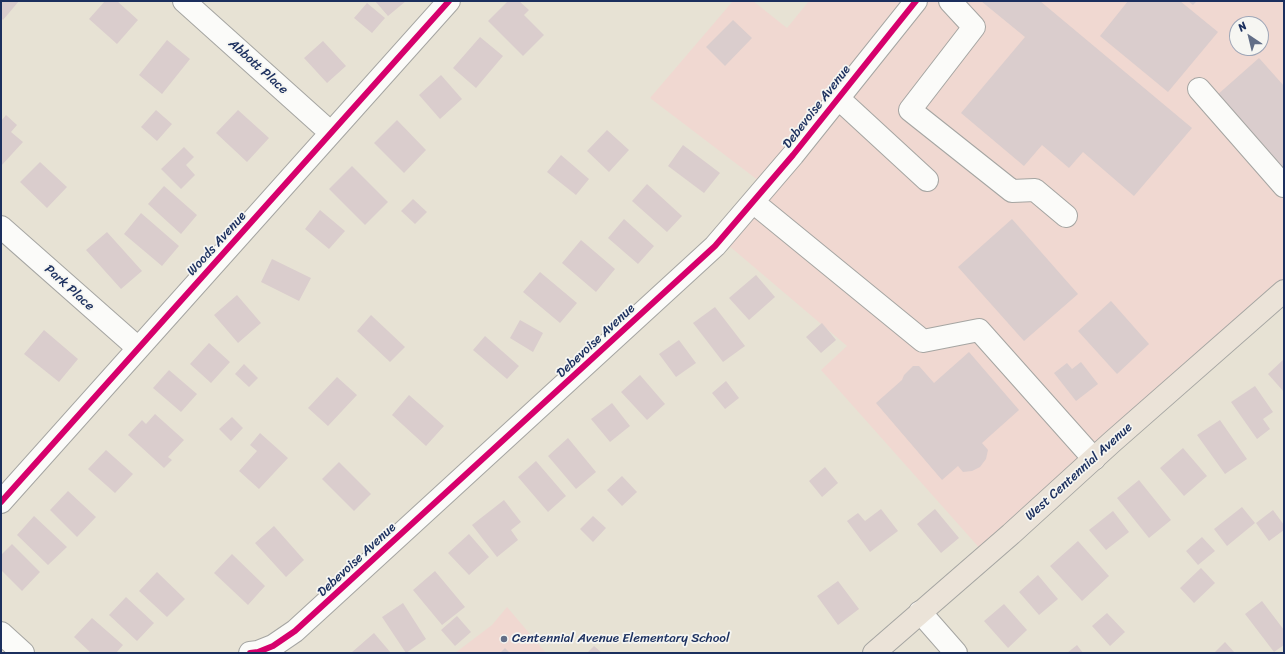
<!DOCTYPE html>
<html>
<head>
<meta charset="utf-8">
<style>
	body { margin:0 }
	#map { position:relative; width:1285px; height:654px; overflow:hidden; background:#e7e2d4; font-family:Sriracha,sans-serif }
	canvas { display:block }
	.frame { position:absolute; inset:0; border:2px solid #1b2f5e; pointer-events:none }
	.north { position:absolute; left:1229px; top:16px; width:40px; height:40px; box-sizing:border-box; background:#f6f6f2; border:1px solid #9ea6b7; border-radius:50%; rotate:325deg; font-size:11px; font-weight:700; line-height:16px; text-align:center; color:#1b2f5e }
	.north::after { content:''; display:block; margin:auto; width:14px; height:18px; background:#626e87; clip-path:polygon(50% 0,100% 100%,50% 72%,0 100%) }
</style>
</head>
<body>
<div id="map">
<canvas width="1285" height="654"></canvas>
<div class="frame"></div>
<div class="north">N</div>
</div>
<script>
const g = document.querySelector('canvas').getContext('2d');
g.lineJoin = 'round';
function fillPath(path, color) {
  g.fillStyle = color;
  g.fill(path, 'evenodd');
}
function toPath(rows) {
  const path = new Path2D();
  for (const r of rows) {
    path.moveTo(r[0], r[1]);
    for (let i = 2; i < r.length; i += 2) path.lineTo(r[i], r[i + 1]);
  }
  return path;
}
function strokePath(path, color, width, dash) {
  g.strokeStyle = color;
  g.lineWidth = width;
  g.lineCap = dash ? 'butt' : 'round';
  g.setLineDash(dash || []);
  g.stroke(path);
}
function write(font, color, halo, rows, align = 'center') {
  g.font = font + ' Sriracha,sans-serif';
  g.lineWidth = 3.5;
  g.setLineDash([]);
  g.textBaseline = 'middle';
  g.strokeStyle = halo;
  g.fillStyle = color;
  for (const [text, x, y, turn = 0] of rows) {
    g.save();
    g.translate(x, y);
    g.rotate((+turn || 0) * Math.PI / 180);
    g.textAlign = isNaN(turn) ? turn : align;
    if (halo) g.strokeText(text, 0, 0);
    g.fillText(text, 0, 0);
    g.restore();
  }
}
const built = toPath([
	[733,1,753,1,787,28,809,1,1284,1,1284,291,983,552,821,370,847,346,721,239,763,184,650,98],
	[1237,24,1261,24,1261,48,1237,48],
	[507,607,546,653,455,653,492,625]
]);
const building = toPath([
	[1,1,19,1,3,20,1,18],
	[105,1,117,1,138,20,117,44,89,19],
	[375,1,406,1,388,16],
	[508,1,519,1,529,10,524,15,544,35,523,56,488,21],
	[981,1,1040,1,1192,128,1134,196,1083,152,1069,168,1042,145,1024,166,961,113,1025,37],
	[1128,1,1180,1,1218,32,1168,92,1100,36],
	[1188,1,1197,1,1193,5],
	[367,3,385,18,372,33,354,18],
	[733,20,752,38,725,66,706,47],
	[480,37,503,56,476,88,453,68],
	[167,40,190,59,162,94,139,75],
	[323,41,346,66,327,83,304,58],
	[1259,58,1284,86,1284,172,1216,96],
	[441,75,462,99,440,119,419,95],
	[156,110,172,124,157,141,141,127],
	[238,110,269,138,247,162,216,133],
	[6,115,17,125,11,132,23,142,1,166,1,121],
	[397,120,426,150,404,173,374,143],
	[607,130,629,150,609,172,587,151],
	[683,145,720,173,704,193,668,166],
	[184,147,194,157,186,165,195,175,181,189,161,169],
	[561,155,589,179,576,195,547,172],
	[40,162,67,187,47,208,20,182],
	[352,166,388,202,365,225,329,189],
	[647,184,682,216,667,232,632,201],
	[164,186,197,215,181,234,148,204],
	[413,199,427,212,415,224,401,211],
	[320,210,345,231,329,249,305,229],
	[141,213,179,246,162,266,124,234],
	[624,219,654,246,638,264,608,238],
	[1012,219,1078,294,1024,341,958,267],
	[107,232,142,271,121,289,86,250],
	[581,240,615,269,596,292,562,263],
	[272,259,311,278,299,301,261,282],
	[540,272,577,303,560,323,523,292],
	[756,275,775,297,749,320,729,298],
	[237,295,261,323,238,343,214,315],
	[1111,301,1149,344,1117,374,1078,331],
	[715,307,745,346,723,362,693,323],
	[371,315,405,347,390,362,357,331],
	[520,320,543,333,533,352,510,338],
	[822,323,836,340,821,353,806,337],
	[44,330,78,359,59,382,24,354],
	[485,336,519,366,507,379,473,350],
	[679,340,696,363,676,377,659,354],
	[209,343,230,362,211,383,190,364],
	[969,352,1019,410,982,443,988,450,986,459,980,467,972,471,963,472,958,466,942,480,876,403,902,380,904,375,913,366,919,366,934,383],
	[1284,359,1284,392,1268,374],
	[1081,362,1098,384,1076,401,1054,373,1067,363,1072,369],
	[244,364,258,378,249,387,235,374],
	[169,370,197,394,181,412,153,388],
	[640,375,665,404,647,420,621,392],
	[337,377,357,395,328,426,308,408],
	[726,381,739,398,725,409,712,393],
	[1255,386,1273,412,1263,419,1270,429,1257,439,1231,402],
	[409,395,444,426,426,446,392,415],
	[612,403,630,426,610,442,591,419],
	[155,414,184,440,168,457,172,460,164,468,128,435,142,420,146,424],
	[232,417,243,428,231,441,219,429],
	[1220,420,1247,459,1225,474,1197,435],
	[260,433,288,458,259,489,239,471,257,451,250,445],
	[568,438,596,472,576,489,548,456],
	[1183,448,1207,476,1184,496,1160,468],
	[106,450,133,474,115,493,88,469],
	[536,461,566,496,548,512,518,477],
	[339,462,371,494,354,511,322,479],
	[825,467,838,483,822,497,809,481],
	[622,476,637,492,622,506,607,490],
	[1139,480,1171,520,1149,538,1117,498],
	[68,491,96,517,77,537,50,510],
	[504,500,521,522,511,530,518,540,497,557,472,525],
	[1242,507,1255,523,1227,546,1214,529],
	[881,509,898,531,870,552,847,521,858,513,865,521],
	[935,509,959,538,941,553,917,524],
	[1273,510,1284,525,1284,530,1269,541,1256,523],
	[1113,511,1129,532,1106,550,1089,530],
	[34,516,67,547,48,565,17,535],
	[593,516,606,528,593,542,580,529],
	[274,526,304,560,286,577,255,543],
	[469,534,489,557,469,575,448,553],
	[1202,537,1215,551,1198,565,1186,551],
	[1078,541,1109,576,1082,601,1050,566],
	[12,544,40,572,22,591,1,570,1,555],
	[232,554,265,586,248,605,214,573],
	[1201,568,1215,583,1194,603,1180,588],
	[435,571,465,607,442,625,413,590],
	[157,572,185,599,167,617,139,591],
	[1038,575,1058,599,1039,615,1019,592],
	[838,581,859,609,838,625,817,596],
	[126,597,154,623,137,641,109,615],
	[1262,601,1284,630,1284,645,1274,652,1245,614],
	[403,603,426,639,406,653,382,617],
	[1004,604,1027,630,1008,648,984,621],
	[1107,613,1125,632,1110,646,1092,626],
	[457,616,471,632,455,646,441,630],
	[92,618,123,645,116,653,91,653,74,637],
	[374,633,391,653,351,653],
	[1225,642,1235,653,1214,653],
	[1077,645,1083,653,1067,653],
	[594,646,602,653,587,653],
	[505,648,510,653,500,653]
]);
const minor = toPath([
	[184,1,331,133],
	[950,1,974,27,910,110,1012,191,1035,190,1066,216],
	[1199,89,1284,186],
	[838,98,927,180],
	[753,202,923,341,979,330,1094,459],
	[1,227,138,348],
	[1,502,449,1],
	[920,612,956,653],
	[1,633,23,653],
	[250,653,258,652,273,646,295,631,715,246,793,155,916,1]
]);
const major = toPath([
	[874,653,1011,534,1112,442,1284,291]
]);
const cycleway = toPath([
	[1,502,449,1],
	[250,653,258,652,273,646,295,631,715,246,793,155,916,1]
]);
const markers = [
	[504,639,4,"#626e87"]
];
const streetNames = [
	["Abbott Place",258,67,42],
	["Debevoise Avenue",817,107,-52],
	["Woods Avenue",217,244,-48],
	["Park Place",69,288,42],
	["Debevoise Avenue",596,341,-43],
	["West Centennial Avenue",1079,472,-42],
	["Debevoise Avenue",357,560,-43]
];
const poiNames = [
	["Centennial Avenue Elementary School",512,639]
];
fillPath(built, '#f0d8d1');
fillPath(building, '#dacdcd');
strokePath(minor, '#a5a5a2', 24);
strokePath(major, '#a5a5a2', 24);
strokePath(minor, '#fbfbf9', 22);
strokePath(major, '#ebe3d8', 22);
strokePath(cycleway, '#d6006c', 6);
for (const [x, y, r, color] of markers) {
  const dot = new Path2D();
  dot.arc(x, y, r, 0, 2 * Math.PI);
  g.fillStyle = color;
  g.fill(dot);
  strokePath(dot, '#f6f6f2', 1.5);
}
write('13px', '#1b2f5e', '#f6f6f2', streetNames);
write('13px', '#1b2f5e', '#f6f6f2', poiNames, 'left');
</script>
</body>
</html>
